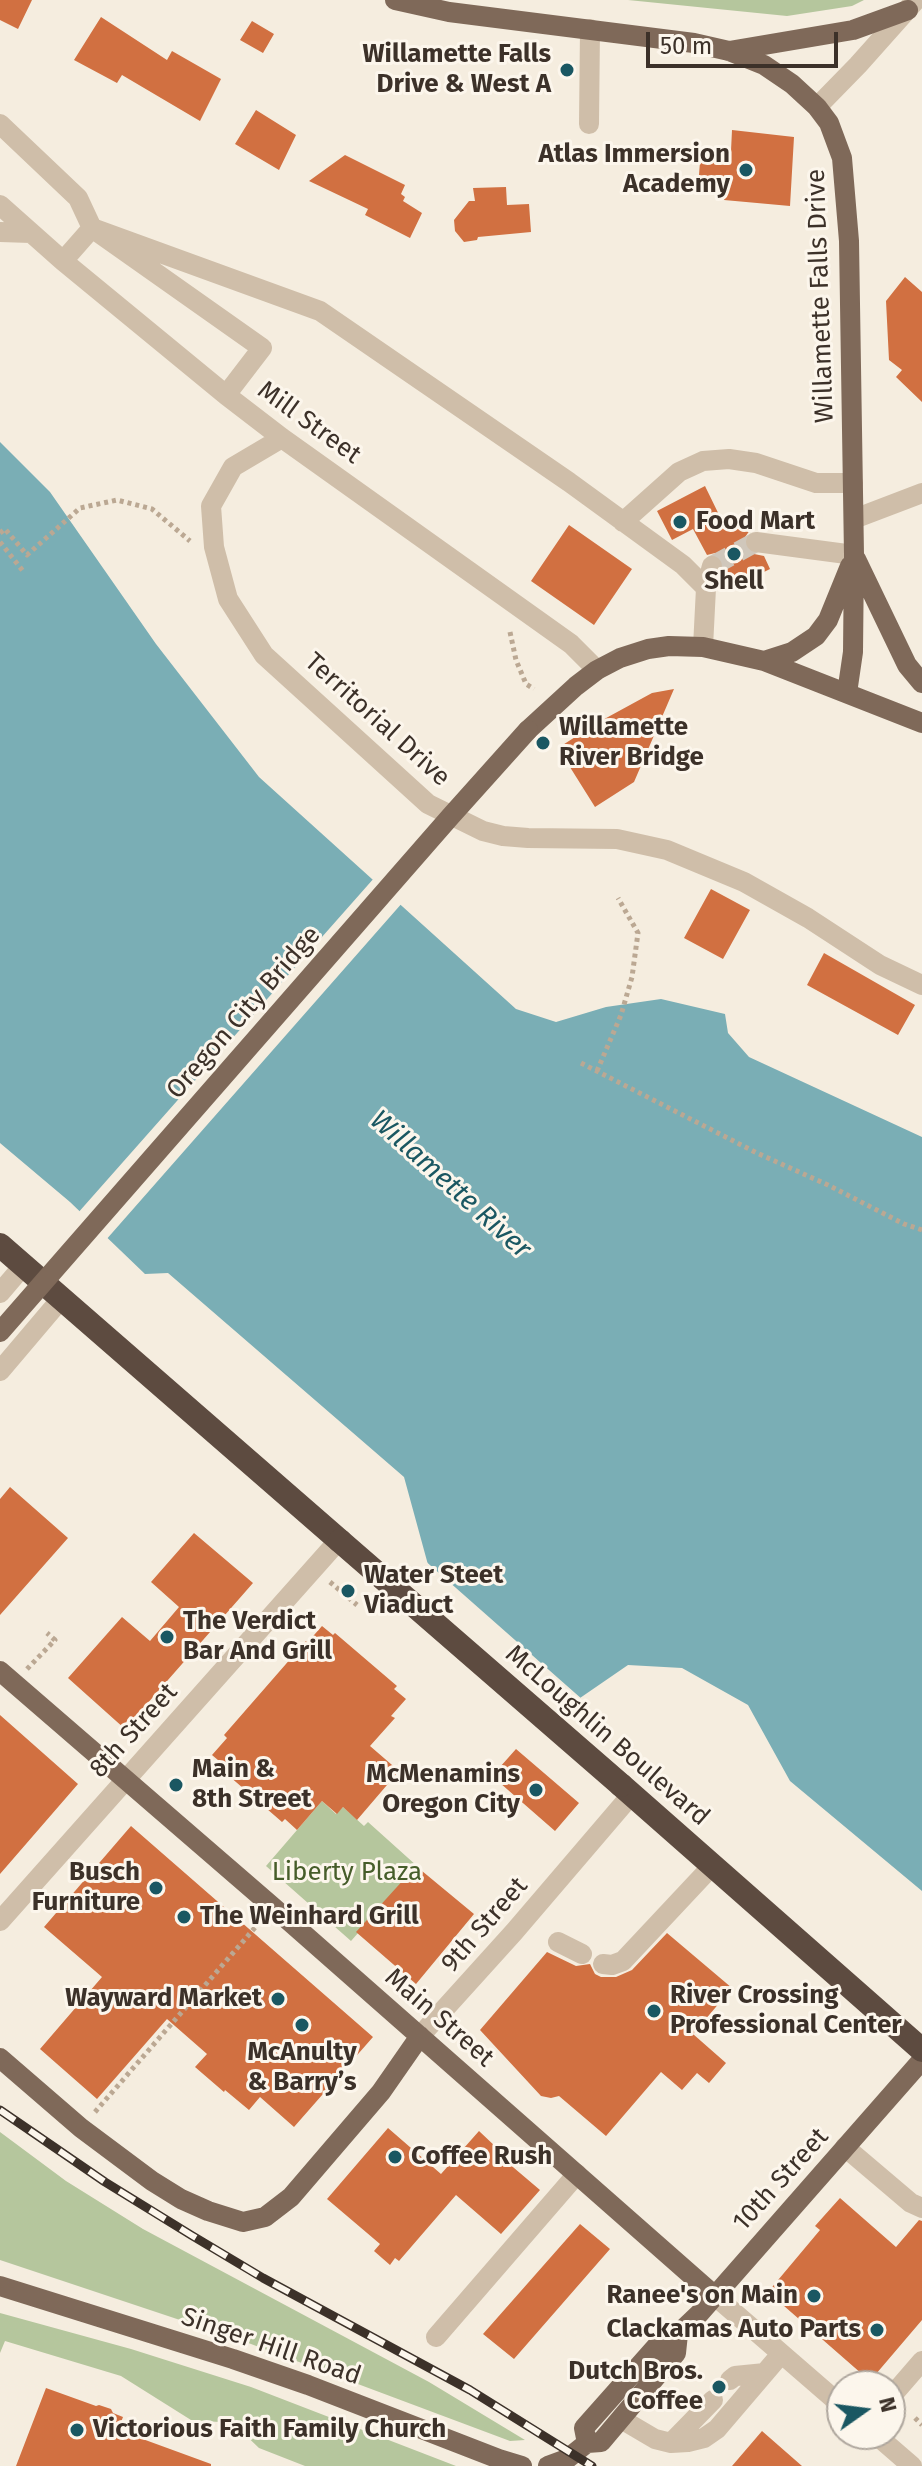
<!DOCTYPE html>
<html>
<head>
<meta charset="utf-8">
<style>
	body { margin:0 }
	#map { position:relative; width:922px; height:2466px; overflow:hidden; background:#f5eddf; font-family:"Fira Sans",sans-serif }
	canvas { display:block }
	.north { position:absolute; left:826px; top:2370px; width:80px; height:80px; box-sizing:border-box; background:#fcf6ec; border:2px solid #afa79e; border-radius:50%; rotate:76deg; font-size:22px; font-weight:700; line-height:32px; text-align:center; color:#3c3129 }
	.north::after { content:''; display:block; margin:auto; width:28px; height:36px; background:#1a5762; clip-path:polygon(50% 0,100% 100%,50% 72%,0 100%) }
	.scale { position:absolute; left:646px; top:32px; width:192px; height:36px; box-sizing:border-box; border:4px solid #3c3129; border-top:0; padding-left:10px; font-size:24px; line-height:28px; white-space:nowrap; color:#3c3129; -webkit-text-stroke:6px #fcf6ec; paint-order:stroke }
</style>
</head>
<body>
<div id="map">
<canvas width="922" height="2466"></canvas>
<div class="north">N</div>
<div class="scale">50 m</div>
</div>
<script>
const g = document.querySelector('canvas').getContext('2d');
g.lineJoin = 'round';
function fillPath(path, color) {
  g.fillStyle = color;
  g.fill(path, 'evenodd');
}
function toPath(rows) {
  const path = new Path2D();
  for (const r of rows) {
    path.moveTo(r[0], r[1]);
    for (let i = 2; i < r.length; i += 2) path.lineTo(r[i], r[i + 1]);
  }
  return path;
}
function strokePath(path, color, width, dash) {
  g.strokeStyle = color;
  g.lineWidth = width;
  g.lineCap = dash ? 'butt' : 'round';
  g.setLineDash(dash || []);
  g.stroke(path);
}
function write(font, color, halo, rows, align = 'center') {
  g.font = font + ' "Fira Sans",sans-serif';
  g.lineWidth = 6;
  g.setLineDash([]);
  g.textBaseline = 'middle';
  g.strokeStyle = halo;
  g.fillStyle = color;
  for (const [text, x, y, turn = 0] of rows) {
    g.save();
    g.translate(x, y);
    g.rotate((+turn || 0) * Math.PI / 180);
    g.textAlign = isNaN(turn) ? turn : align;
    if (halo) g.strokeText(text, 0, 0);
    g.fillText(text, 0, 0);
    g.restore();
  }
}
const green = toPath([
	[628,0,864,0,852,6,787,16],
	[322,1801,336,1814,343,1807,364,1826,368,1822,417,1866,351,1941,266,1866],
	[0,2132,66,2181,143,2229,429,2382,525,2440,510,2441,243,2341,0,2260],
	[0,2313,131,2349,251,2387,456,2466,305,2466,259,2448,236,2426,219,2422,191,2420,121,2376,5,2341,0,2353]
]);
const water = toPath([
	[0,442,50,492,156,644,259,777,516,1009,556,1022,606,1007,661,999,725,1014,728,1033,749,1057,922,1137,922,1891,790,1781,748,1705,682,1668,628,1665,580,1698,430,1572,404,1477,168,1273,145,1274,70,1202,0,1143]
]);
const pier = toPath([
	[375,877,403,902,105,1241,77,1214],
	[422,1558,583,1700,577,1701,427,1575]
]);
const building = toPath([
	[0,0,32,0,18,29,0,20],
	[101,17,167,60,172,51,221,79,200,121,122,75,117,83,74,60],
	[252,21,274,34,263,53,240,40],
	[256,110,296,135,279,170,235,144],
	[732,130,794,137,790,206,724,200,724,190,698,188,701,149,731,151],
	[345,155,405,185,401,194,405,197,403,201,422,213,410,238,365,215,368,209,309,181],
	[506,187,507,205,529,204,531,232,478,237,477,240,464,242,455,231,454,220,469,201,475,201,473,188],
	[905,277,922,292,922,402,896,377,902,370,889,360,886,301],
	[705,486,724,525,742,515,750,530,743,540,744,548,749,553,764,556,770,569,726,591,721,583,725,569,722,557,715,553,707,555,693,529,672,540,657,511],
	[569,525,632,569,594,625,531,581],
	[674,689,634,782,595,807,558,748,597,723,652,693],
	[711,889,750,910,723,959,684,938],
	[824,953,915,1005,898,1035,807,985],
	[10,1487,68,1538,0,1615,0,1499],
	[194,1533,253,1583,125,1729,68,1678,122,1617,150,1641,179,1607,151,1582],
	[322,1626,333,1635,335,1633,397,1686,394,1689,406,1699,391,1716,395,1718,370,1746,399,1771,357,1820,343,1807,337,1814,322,1801,297,1830,285,1819,282,1822,221,1769,225,1766,212,1755,227,1738,224,1735,306,1641,307,1643],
	[0,1715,78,1784,0,1874],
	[516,1749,579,1803,555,1831,492,1776],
	[131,1826,373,2037,294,2127,260,2097,249,2110,225,2090,224,2092,195,2067,207,2054,167,2019,97,2099,40,2049,102,1977,44,1927],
	[416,1866,474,1914,416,1984,356,1932],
	[667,1933,732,1988,693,2034,726,2063,709,2083,697,2073,682,2090,661,2072,606,2136,559,2096,551,2098,541,2096,480,2030,547,1952,576,1966,590,1964,595,1974,601,1977,616,1977,632,1970],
	[388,2128,441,2174,479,2131,497,2148,494,2151,540,2190,501,2234,456,2195,399,2261,395,2258,390,2265,374,2251,380,2244,327,2199],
	[840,2198,896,2247,919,2220,922,2221,922,2320,870,2381,768,2292,820,2230,815,2226],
	[580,2224,610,2249,514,2359,483,2334],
	[46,2388,96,2406,99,2405,111,2409,113,2413,123,2417,118,2430,211,2464,211,2466,16,2466],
	[762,2431,802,2466,732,2466]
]);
const minorTunnel = toPath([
	[712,566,756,542]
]);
const path = toPath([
	[0,533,5,529,27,555,80,508,117,500,152,509,190,541],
	[0,542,23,571],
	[510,632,516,660,526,684,534,689],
	[581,1063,757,1153,828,1185,904,1224,922,1230],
	[597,1071,621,1015,632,977,638,933,618,898],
	[330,1582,357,1605],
	[27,1669,55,1640,47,1633],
	[95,2112,259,1923],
	[915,2418,922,2425]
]);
const minor = toPath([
	[817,107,858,65,916,0],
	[0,124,78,198,92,228,262,348,226,395],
	[589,124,590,29],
	[0,205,63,261,226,395,282,438,571,644,597,670],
	[92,228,320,311,569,482,683,565,706,588],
	[0,232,31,233],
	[63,261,92,228],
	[282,438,233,467,211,506,214,547,228,599,264,655,428,804,483,831,503,836,528,838,617,839,667,850,744,882,808,918,880,965,922,985],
	[854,519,922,493],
	[623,522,679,472,703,461,729,459,756,463,816,483,853,483],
	[756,542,854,555],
	[703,647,706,588,712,566],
	[0,1293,23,1266],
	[0,1371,61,1299],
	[0,1921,339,1540],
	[558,1942,582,1954],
	[603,1964,612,1965,623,1961,713,1865],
	[420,2036,514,1932,632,1794],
	[845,2147,911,2203,922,2208],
	[715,2296,842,2406],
	[436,2337,577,2174],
	[730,2380,735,2376,765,2373],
	[890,2398,922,2361],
	[621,2419,655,2439,671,2443,688,2442,704,2438,717,2429,781,2354],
	[875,2434,912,2466],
	[671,2443,713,2400]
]);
const major = toPath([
	[395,0,449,12,694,43,729,51,764,65,792,84,817,107,829,123,842,158,849,241,854,555,853,652,847,693],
	[729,51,853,30,908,10],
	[856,559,907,665,922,683],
	[764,661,792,652,816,636,828,620,850,566],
	[528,730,576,686,597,670,620,658,648,649,669,646,703,647,764,661,922,723],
	[0,1671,273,1907,715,2296],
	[0,2058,81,2128,152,2181,181,2199,208,2211,243,2222,265,2217,291,2197,381,2092,420,2036],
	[0,2286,233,2359,308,2385,499,2459,522,2466],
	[587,2443,584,2428,663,2339,678,2334,699,2314,922,2060],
	[548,2466,567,2459,587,2443,601,2442,676,2353,678,2334]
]);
const highway = toPath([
	[0,1245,340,1541],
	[621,1785,922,2050]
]);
const rail = toPath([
	[0,2110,105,2182,191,2235,263,2278,470,2390,592,2466]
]);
const majorBridge = toPath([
	[0,1332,450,817,528,730]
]);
const highwayBridge = toPath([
	[340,1541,621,1785]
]);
const markers = [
	[567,70,8,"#1a5762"],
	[746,170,8,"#1a5762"],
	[680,522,8,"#1a5762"],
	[734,554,8,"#1a5762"],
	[543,743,8,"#1a5762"],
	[348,1591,8,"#1a5762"],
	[167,1637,8,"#1a5762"],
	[176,1785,8,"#1a5762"],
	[536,1790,8,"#1a5762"],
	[156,1888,8,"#1a5762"],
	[184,1917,8,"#1a5762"],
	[278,1999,8,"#1a5762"],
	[654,2011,8,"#1a5762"],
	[302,2025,8,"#1a5762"],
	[395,2157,8,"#1a5762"],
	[814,2296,8,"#1a5762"],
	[877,2330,8,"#1a5762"],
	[719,2387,8,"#1a5762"],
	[77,2430,8,"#1a5762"]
];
const poiNames = [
	["Willamette Falls",551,55,"right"],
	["Drive & West A",551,85,"right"],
	["Atlas Immersion",730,155,"right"],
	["Academy",730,185,"right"],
	["Food Mart",696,522],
	["Shell",734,582,"center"],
	["Willamette",559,728],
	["River Bridge",559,758],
	["Water Steet",364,1576],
	["Viaduct",364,1606],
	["The Verdict",183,1622],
	["Bar And Grill",183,1652],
	["Main &",192,1770],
	["8th Street",192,1800],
	["McMenamins",520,1775,"right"],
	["Oregon City",520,1805,"right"],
	["Busch",140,1873,"right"],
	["Furniture",140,1903,"right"],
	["The Weinhard Grill",200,1917],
	["River Crossing",670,1996],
	["Professional Center",670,2026],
	["Wayward Market",262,1999,"right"],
	["McAnulty",302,2053,"center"],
	["& Barry’s",302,2083,"center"],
	["Coffee Rush",411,2157],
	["Ranee's on Main",798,2296,"right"],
	["Clackamas Auto Parts",861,2330,"right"],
	["Dutch Bros.",703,2372,"right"],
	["Coffee",703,2402,"right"],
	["Victorious Faith Family Church",93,2430]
];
const streetNames = [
	["Willamette Falls Drive",821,296,-92],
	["Mill Street",309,423,36],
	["Territorial Drive",377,720,42],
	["Oregon City Bridge",244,1013,-49],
	["8th Street",134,1731,-48],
	["McLoughlin Boulevard",607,1736,41],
	["9th Street",485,1925,-49],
	["Main Street",439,2018,41],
	["10th Street",781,2180,-48],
	["Singer Hill Road",271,2347,19]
];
const parkNames = [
	["Liberty Plaza",347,1873]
];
const waterNames = [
	["Willamette River",450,1185,42]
];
fillPath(green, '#b5c69d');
fillPath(water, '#7aaeb5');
fillPath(pier, '#f5eddf');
fillPath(building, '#d17041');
strokePath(minorTunnel, '#d0c7bb', 20, [20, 10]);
strokePath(path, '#bba893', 5, [4, 4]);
strokePath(minor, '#cfbea9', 20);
strokePath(major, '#7f6959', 20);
strokePath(highway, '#5d4b40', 24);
strokePath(rail, '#3c3129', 9);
strokePath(rail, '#fcf6ec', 6, [18]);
strokePath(majorBridge, '#7f6959', 20);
strokePath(highwayBridge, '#5d4b40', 24);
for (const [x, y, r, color] of markers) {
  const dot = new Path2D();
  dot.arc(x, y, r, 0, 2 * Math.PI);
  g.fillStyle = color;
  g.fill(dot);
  strokePath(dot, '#fcf6ec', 3);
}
write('bold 26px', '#3c3129', '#fcf6ec', poiNames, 'left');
write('26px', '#3c3129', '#fcf6ec', streetNames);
write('26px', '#465d2a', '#fcf6ec', parkNames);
write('italic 28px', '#1a5762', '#fcf6ec', waterNames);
</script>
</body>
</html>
